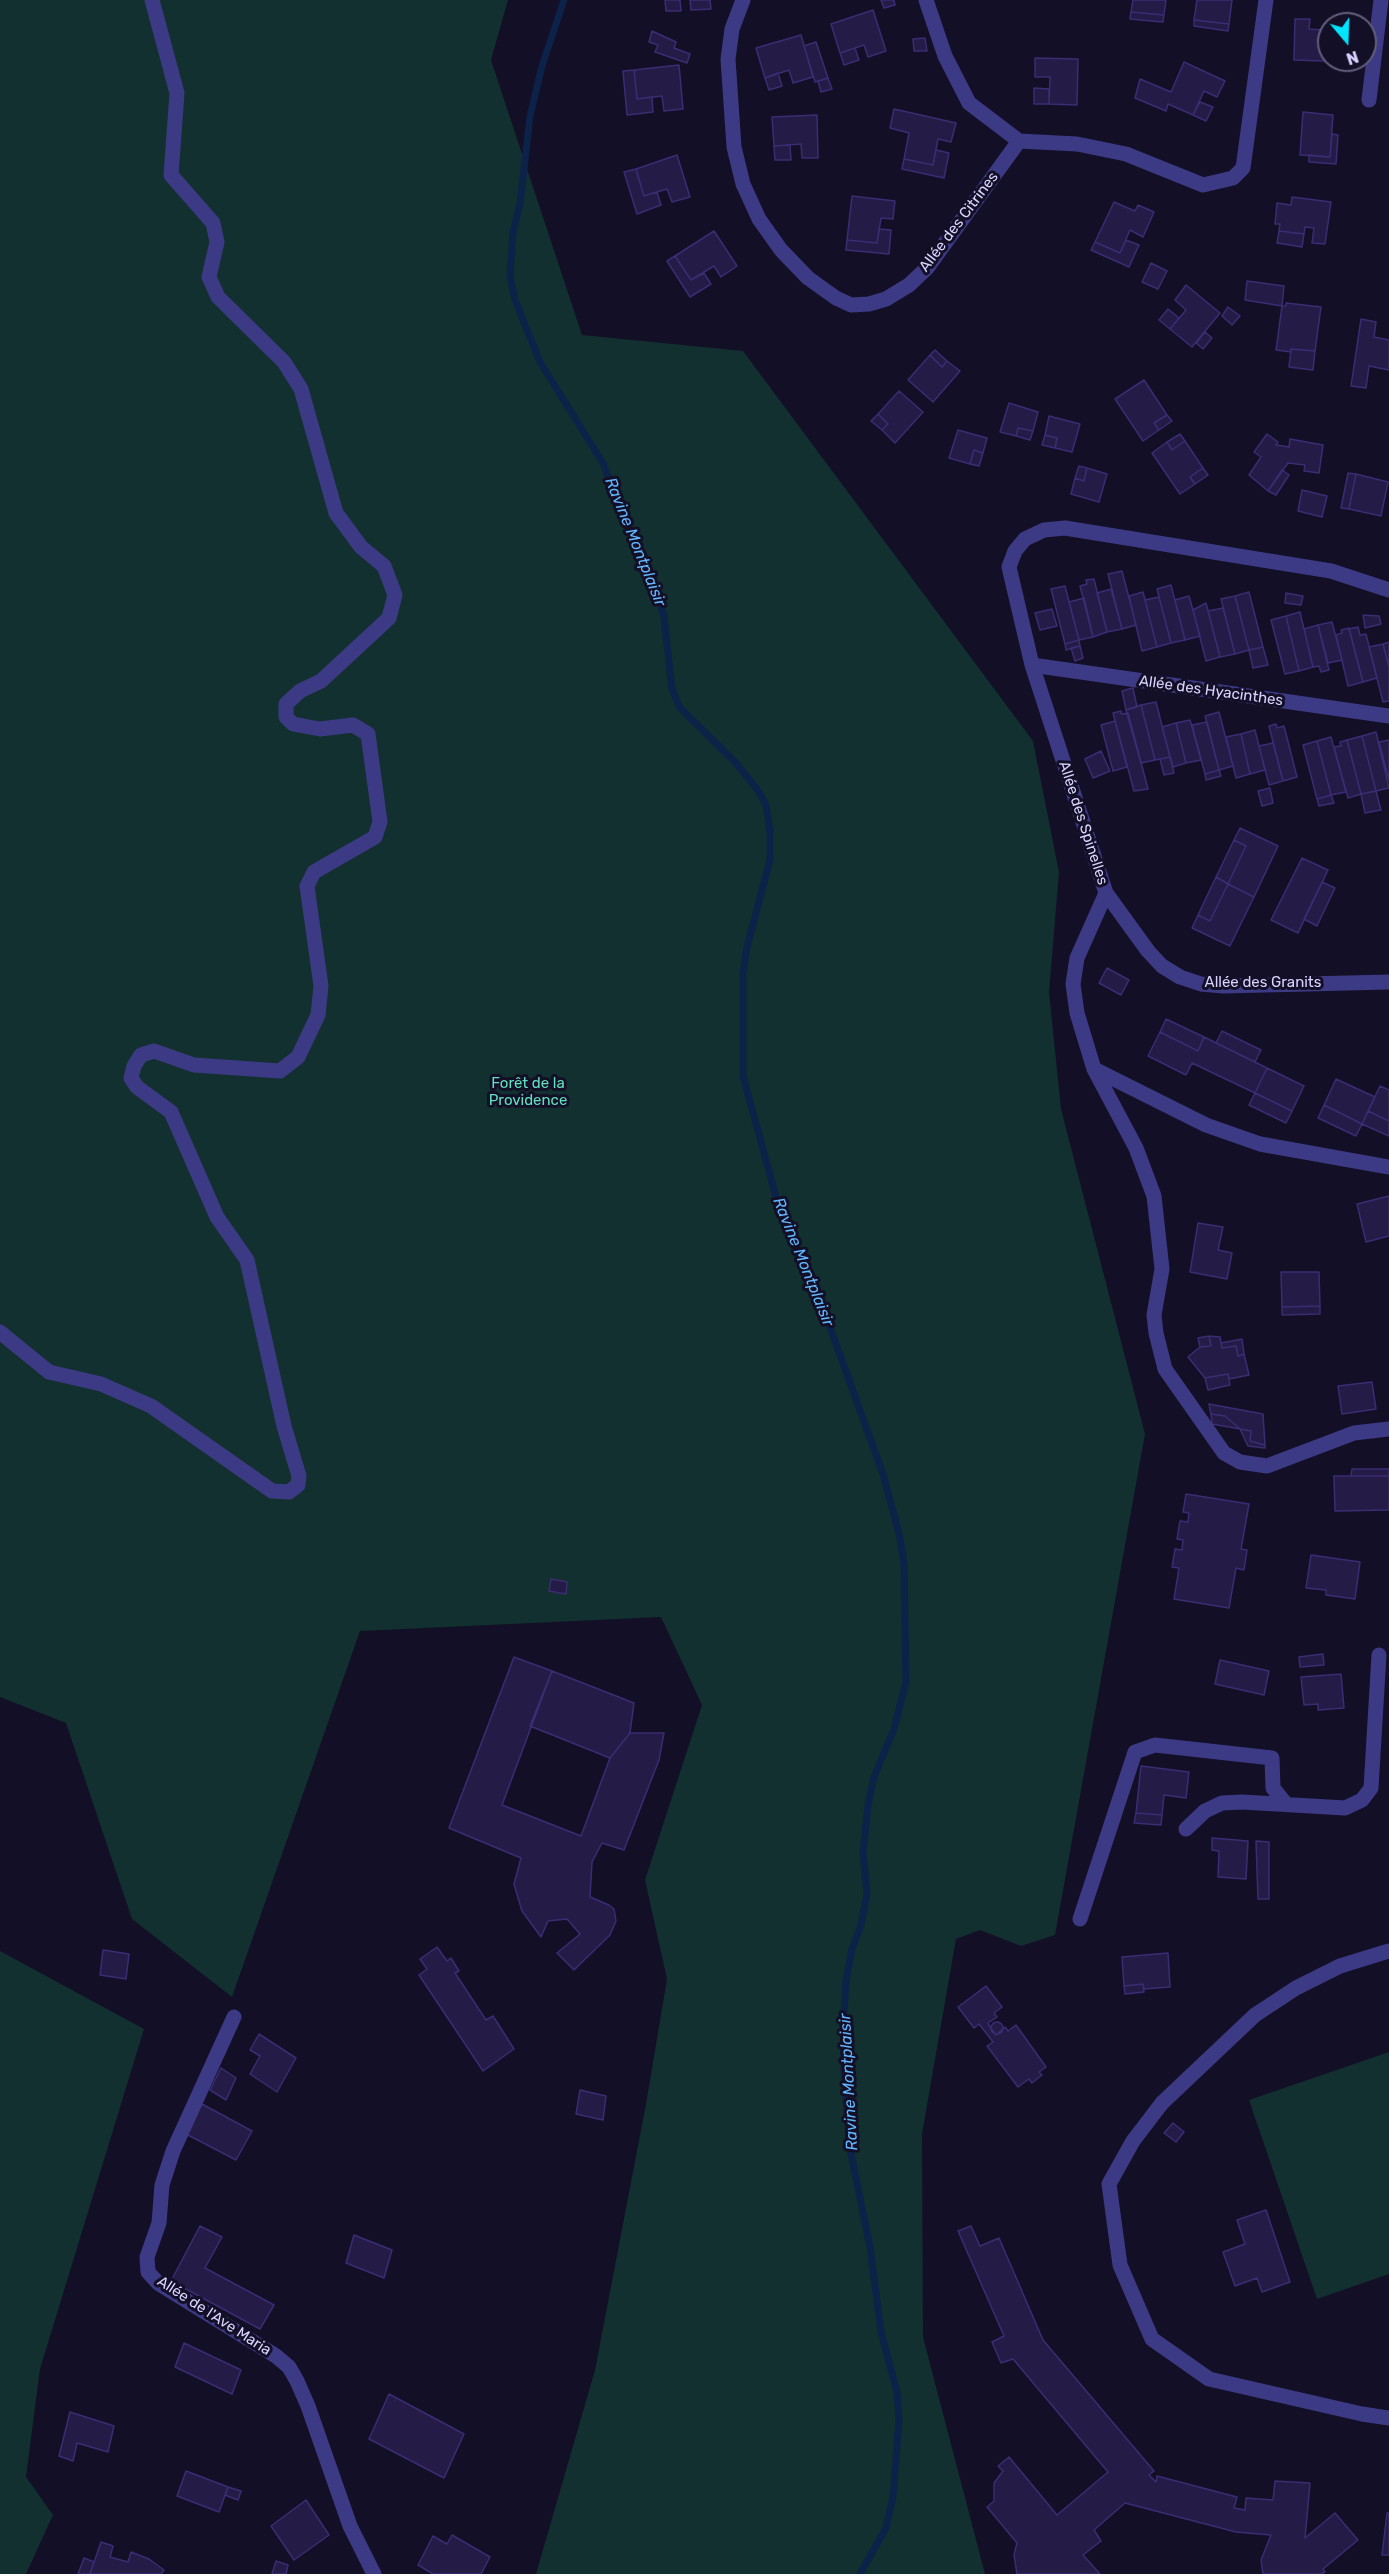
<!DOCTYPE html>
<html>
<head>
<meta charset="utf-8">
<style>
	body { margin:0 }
	#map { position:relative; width:1389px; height:2574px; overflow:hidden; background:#130f26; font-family:Rubik,sans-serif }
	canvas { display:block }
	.north { position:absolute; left:1317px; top:12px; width:60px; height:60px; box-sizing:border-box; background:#130f26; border:2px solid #625e7d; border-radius:50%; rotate:161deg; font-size:16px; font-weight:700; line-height:24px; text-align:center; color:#d9d4ff }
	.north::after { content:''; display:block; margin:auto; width:21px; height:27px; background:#00e5ff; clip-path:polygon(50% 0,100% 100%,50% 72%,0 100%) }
</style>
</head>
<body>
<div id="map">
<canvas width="1389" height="2574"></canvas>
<div class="north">N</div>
</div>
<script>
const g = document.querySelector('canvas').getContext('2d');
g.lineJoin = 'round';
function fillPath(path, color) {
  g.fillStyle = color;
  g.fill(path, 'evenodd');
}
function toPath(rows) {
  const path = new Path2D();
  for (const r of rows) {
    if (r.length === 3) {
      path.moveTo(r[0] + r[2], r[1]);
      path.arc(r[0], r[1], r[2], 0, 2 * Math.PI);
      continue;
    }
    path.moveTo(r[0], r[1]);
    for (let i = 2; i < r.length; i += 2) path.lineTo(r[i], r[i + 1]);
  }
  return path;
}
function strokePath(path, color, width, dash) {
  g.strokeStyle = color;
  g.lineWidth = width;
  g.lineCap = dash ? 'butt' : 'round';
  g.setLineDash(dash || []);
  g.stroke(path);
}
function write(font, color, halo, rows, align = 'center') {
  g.font = font + ' Rubik,sans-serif';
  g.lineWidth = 6;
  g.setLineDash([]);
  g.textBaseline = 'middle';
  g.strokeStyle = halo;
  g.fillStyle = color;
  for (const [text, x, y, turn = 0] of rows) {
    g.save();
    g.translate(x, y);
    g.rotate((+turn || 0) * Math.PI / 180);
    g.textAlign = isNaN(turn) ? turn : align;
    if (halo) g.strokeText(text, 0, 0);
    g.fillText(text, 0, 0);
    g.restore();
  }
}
const green = toPath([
	[0,0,508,0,491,60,582,335,743,351,1033,741,1059,872,1049,992,1061,1109,1145,1434,1055,1935,1021,1946,980,1930,956,1939,922,2134,923,2337,985,2574,536,2574,595,2370,646,2104,667,1979,645,1880,702,1705,661,1617,360,1631,232,1997,132,1919,66,1723,0,1697],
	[0,1951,144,2029,40,2369,26,2477,53,2515,26,2574,0,2574],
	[1389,2052,1389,2274,1317,2299,1249,2100]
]);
const stream = toPath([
	[564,0,542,66,530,116,520,204,513,232,510,276,515,300,540,362,603,463,626,523,652,578,664,617,672,689,680,708,735,762,757,789,766,805,770,831,770,860,747,947,743,973,743,1076,776,1197,798,1256,827,1319,883,1474,900,1538,904,1564,906,1682,894,1729,874,1777,868,1805,863,1852,867,1894,861,1925,852,1949,846,1981,844,2014,844,2072,850,2149,870,2247,881,2332,897,2392,899,2420,893,2497,886,2528,860,2574]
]);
const building = toPath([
	[665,0,680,0,681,11,666,11,665,0],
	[690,0,710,0,711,9,691,10,690,0],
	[881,0,894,0,895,5,884,8,881,0],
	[1133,0,1166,0,1164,15,1131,12,1133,0],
	[1197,0,1232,0,1229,24,1194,20,1197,0],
	[873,10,886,51,868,57,864,45,840,53,831,24,873,10],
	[1131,12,1164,15,1163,22,1130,19,1131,12],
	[1295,19,1310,19,1309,29,1324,30,1324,61,1294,60,1295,19],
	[1194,20,1229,24,1228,31,1194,26,1194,20],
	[652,31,676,42,674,48,690,54,687,63,655,52,658,45,649,42,652,31],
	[801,35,813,77,793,83,789,70,765,78,756,48,801,35],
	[925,38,927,51,914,51,913,39,925,38],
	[816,42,828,78,815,82,804,46,816,42],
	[855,48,859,60,844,65,840,53,855,48],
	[1035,58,1078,59,1077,105,1049,104,1050,77,1035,77,1035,58],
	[1184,62,1225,81,1217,97,1204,91,1193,115,1168,104,1166,111,1135,98,1140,79,1171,92,1184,62],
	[679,65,683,109,664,111,662,96,637,99,634,70,679,65],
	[634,70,637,99,652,97,653,112,627,115,623,71,634,70],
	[778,73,782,86,769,90,765,78,778,73],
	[828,78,832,89,821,92,818,81,828,78],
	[1034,88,1049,89,1049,104,1034,104,1034,88],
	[1200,102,1213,107,1206,121,1193,115,1200,102],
	[894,109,956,123,951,142,938,139,933,165,904,159,909,133,890,128,894,109],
	[1303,112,1333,115,1330,157,1300,155,1303,112],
	[817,115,818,158,802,158,801,144,774,146,772,117,817,115],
	[1332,134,1338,135,1336,164,1309,162,1309,155,1330,157,1332,134],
	[790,145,791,160,775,160,774,146,790,145],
	[936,150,949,153,944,178,902,169,904,159,933,165,936,150],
	[677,155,690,197,672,202,667,189,644,196,636,169,677,155],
	[636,169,644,196,657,192,661,205,637,214,624,172,636,169],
	[852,196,895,201,893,219,881,218,877,243,847,240,852,196],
	[1292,197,1331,202,1325,244,1312,243,1314,228,1305,227,1304,234,1279,231,1280,224,1275,224,1277,203,1291,205,1292,197],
	[1114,202,1135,211,1138,205,1154,212,1143,237,1130,230,1120,253,1095,242,1114,202],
	[879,229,891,230,889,254,846,250,847,240,877,243,879,229],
	[714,231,737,266,721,277,714,266,691,280,675,256,714,231],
	[1279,231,1304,234,1302,247,1277,243,1279,231],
	[1126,240,1139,245,1129,267,1091,250,1095,242,1120,253,1126,240],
	[675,256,691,280,704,273,711,284,690,297,667,261,675,256],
	[1151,263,1167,271,1158,289,1142,282,1151,263],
	[1247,281,1284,286,1282,306,1245,300,1247,281],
	[1186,285,1220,313,1192,347,1170,329,1186,310,1175,300,1186,285],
	[1286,303,1321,307,1315,351,1291,349,1291,352,1276,350,1282,306,1286,306,1286,303],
	[1228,307,1240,316,1232,325,1222,316,1228,307],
	[1168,309,1179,318,1170,329,1159,320,1168,309],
	[1361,319,1376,322,1374,337,1389,340,1389,370,1369,366,1366,388,1351,386,1361,319],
	[1205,332,1212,338,1203,349,1196,343,1205,332],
	[1291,349,1315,351,1313,370,1289,367,1291,349],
	[935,350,947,361,942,367,930,355,935,350],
	[930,355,942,367,947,361,960,371,933,402,908,380,930,355],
	[1144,380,1167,415,1154,423,1159,430,1143,441,1115,399,1144,380],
	[899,391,923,412,895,443,882,430,888,424,878,414,899,391],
	[1009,403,1038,412,1033,431,1018,428,1016,436,1000,432,1009,403],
	[878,414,888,424,882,430,871,421,878,414],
	[1167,415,1172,421,1159,430,1154,423,1167,415],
	[1049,416,1080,424,1072,452,1055,448,1057,438,1045,435,1049,416],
	[1018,428,1033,431,1030,440,1016,436,1018,428],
	[958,430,987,438,983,453,974,450,970,464,949,458,958,430],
	[1180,434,1185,441,1172,450,1167,442,1180,434],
	[1267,434,1278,442,1276,445,1289,447,1290,439,1323,445,1319,473,1304,471,1305,465,1288,463,1268,491,1249,475,1261,457,1254,452,1267,434],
	[1045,435,1057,438,1055,448,1042,445,1045,435],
	[1185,441,1203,468,1190,477,1195,484,1180,494,1152,453,1167,442,1172,450,1185,441],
	[974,450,983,453,979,466,970,464,974,450],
	[1079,466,1087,468,1084,481,1075,478,1079,466],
	[1087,468,1107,474,1099,502,1071,494,1075,478,1084,481,1087,468],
	[1203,468,1208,475,1195,484,1190,477,1203,468],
	[1282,470,1289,475,1276,495,1268,491,1282,470],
	[1348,473,1356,474,1349,509,1341,508,1348,473],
	[1356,474,1388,482,1381,516,1349,509,1356,474],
	[1302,490,1327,496,1322,517,1298,511,1302,490],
	[1122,571,1136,625,1122,629,1108,574,1122,571],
	[1094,579,1107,632,1093,637,1080,586,1087,584,1086,580,1094,579],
	[1171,585,1185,640,1171,643,1157,589,1171,585],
	[1065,586,1079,640,1065,644,1051,589,1065,586],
	[1111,589,1122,629,1107,632,1097,593,1111,589],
	[1143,592,1157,647,1142,651,1129,596,1143,592],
	[1249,592,1263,647,1249,650,1235,596,1249,592],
	[1286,593,1303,596,1301,605,1285,603,1286,593],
	[1189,596,1200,636,1185,640,1175,600,1189,596],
	[1235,596,1249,650,1235,654,1221,599,1235,596],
	[1159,597,1171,643,1157,647,1145,600,1159,597],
	[1084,598,1093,637,1079,640,1069,602,1084,598],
	[1206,603,1220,657,1206,661,1193,610,1206,603],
	[1223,608,1235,654,1220,657,1208,611,1223,608],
	[1052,609,1057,626,1040,630,1035,613,1052,609],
	[1300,612,1313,667,1299,671,1286,616,1300,612],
	[1363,615,1379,616,1381,624,1365,628,1363,615],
	[1286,616,1299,671,1285,674,1271,620,1286,616],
	[1332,622,1342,660,1328,663,1318,625,1332,622],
	[1318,625,1329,670,1321,672,1319,666,1313,667,1304,629,1318,625],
	[1358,627,1360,635,1366,634,1377,678,1363,682,1349,629,1358,627],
	[1349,628,1363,682,1348,686,1336,635,1342,633,1341,630,1349,628],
	[1079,640,1080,646,1066,650,1065,644,1079,640],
	[1389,642,1389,667,1383,644,1389,642],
	[1383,644,1389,667,1389,701,1383,702,1369,647,1383,644],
	[1080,646,1083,658,1075,661,1071,648,1080,646],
	[1263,647,1268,665,1253,668,1249,650,1263,647],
	[1133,688,1137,707,1126,710,1122,691,1133,688],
	[1156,702,1170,757,1155,760,1141,705,1156,702],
	[1141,705,1155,760,1141,763,1126,710,1141,705],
	[1121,711,1121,714,1128,713,1148,789,1134,791,1113,713,1121,711],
	[1219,712,1233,766,1219,770,1205,716,1219,712],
	[1190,720,1201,760,1186,763,1176,723,1190,720],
	[1115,721,1127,767,1113,771,1101,725,1115,721],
	[1207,722,1219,770,1205,774,1192,725,1207,722],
	[1176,723,1186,763,1173,767,1162,727,1176,723],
	[1276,724,1277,728,1284,726,1297,777,1283,781,1269,726,1276,724],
	[1255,730,1265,770,1250,774,1241,734,1255,730],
	[1376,732,1389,788,1376,791,1362,736,1376,732],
	[1241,734,1250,774,1236,778,1226,737,1241,734],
	[1362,736,1376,791,1361,794,1347,740,1362,736],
	[1331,737,1346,792,1331,795,1317,741,1331,737],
	[1347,740,1361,794,1348,798,1334,747,1341,746,1340,742,1347,740],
	[1389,740,1389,780,1379,742,1389,740],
	[1317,741,1331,795,1317,799,1303,745,1317,741],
	[1273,743,1283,781,1269,785,1259,746,1273,743],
	[1101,751,1110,771,1093,778,1085,759,1101,751],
	[1170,757,1174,773,1164,775,1160,759,1170,757],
	[1219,770,1221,776,1206,780,1205,774,1219,770],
	[1270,788,1273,803,1262,806,1258,791,1270,788],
	[1376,791,1381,810,1365,813,1361,794,1376,791],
	[1331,795,1334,803,1319,806,1317,799,1331,795],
	[1240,828,1278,846,1254,897,1228,884,1246,846,1234,840,1240,828],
	[1234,840,1246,846,1228,884,1216,877,1234,840],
	[1302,858,1328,870,1298,933,1271,920,1302,858],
	[1216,877,1228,884,1210,921,1198,915,1216,877],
	[1322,882,1335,888,1317,926,1304,919,1322,882],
	[1228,884,1254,897,1230,946,1192,928,1198,915,1210,921,1228,884],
	[1107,968,1129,980,1121,995,1099,983,1107,968],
	[1166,1019,1204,1037,1198,1051,1160,1032,1166,1019],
	[1222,1031,1261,1050,1255,1062,1216,1043,1222,1031],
	[1160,1032,1198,1051,1204,1037,1267,1068,1255,1093,1192,1063,1186,1075,1148,1056,1160,1032],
	[1267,1068,1304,1086,1292,1111,1255,1093,1267,1068],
	[1336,1079,1375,1097,1362,1124,1324,1105,1336,1079],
	[1380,1086,1389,1090,1389,1121,1368,1111,1380,1086],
	[1255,1093,1292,1111,1286,1123,1249,1105,1255,1093],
	[1324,1105,1362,1124,1356,1136,1318,1118,1324,1105],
	[1368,1111,1389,1121,1389,1136,1362,1124,1368,1111],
	[1389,1196,1389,1236,1366,1242,1357,1204,1389,1196],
	[1198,1223,1223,1227,1218,1250,1232,1253,1227,1279,1190,1272,1198,1223],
	[1281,1272,1319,1272,1320,1306,1282,1307,1281,1272],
	[1320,1306,1320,1314,1282,1315,1282,1307,1320,1306],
	[1209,1336,1220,1337,1222,1348,1236,1346,1238,1356,1244,1354,1249,1375,1229,1379,1228,1374,1205,1378,1188,1357,1200,1347,1211,1346,1209,1336],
	[1209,1336,1211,1346,1200,1347,1198,1338,1209,1336],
	[1242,1339,1244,1354,1238,1356,1236,1346,1222,1348,1221,1343,1242,1339],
	[1228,1374,1230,1385,1208,1390,1205,1378,1228,1374],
	[1372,1382,1376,1409,1342,1414,1338,1386,1372,1382],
	[1209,1404,1263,1414,1265,1445,1250,1441,1251,1431,1240,1429,1225,1416,1211,1414,1209,1404],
	[1211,1414,1225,1416,1240,1429,1212,1424,1211,1414],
	[1240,1429,1251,1431,1250,1441,1265,1445,1265,1448,1248,1446,1240,1429],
	[1352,1469,1389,1469,1389,1476,1351,1476,1352,1469],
	[1334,1476,1389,1476,1389,1510,1335,1511,1334,1476],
	[1186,1494,1249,1504,1241,1549,1247,1550,1244,1570,1236,1568,1229,1608,1174,1599,1179,1568,1172,1567,1175,1549,1182,1550,1183,1540,1177,1539,1180,1521,1188,1522,1189,1513,1183,1512,1186,1494],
	[1311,1555,1360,1562,1355,1599,1326,1595,1326,1590,1306,1588,1311,1555],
	[551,1579,567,1582,566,1594,549,1591,551,1579],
	[1323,1654,1324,1665,1300,1667,1299,1657,1323,1654],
	[514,1657,552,1671,502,1805,581,1836,610,1758,630,1733,664,1733,659,1760,624,1850,602,1843,592,1862,590,1897,609,1905,614,1909,616,1921,610,1935,574,1970,557,1953,580,1934,567,1919,548,1921,541,1937,522,1911,514,1884,521,1858,449,1828,514,1657],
	[1220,1660,1269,1671,1264,1695,1215,1684,1220,1660],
	[552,1671,634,1703,630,1733,610,1758,530,1726,552,1671],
	[1341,1674,1344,1708,1318,1710,1318,1704,1304,1705,1301,1677,1341,1674],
	[1141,1766,1189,1772,1186,1798,1164,1795,1162,1815,1136,1813,1141,1766],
	[1136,1813,1162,1815,1161,1825,1134,1823,1136,1813],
	[1212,1838,1248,1841,1246,1879,1218,1877,1219,1851,1212,1850,1212,1838],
	[1256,1841,1269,1842,1269,1899,1258,1899,1256,1841],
	[437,1947,447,1961,451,1958,459,1971,455,1973,486,2020,493,2016,514,2049,483,2071,419,1975,427,1969,420,1959,437,1947],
	[103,1950,129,1954,126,1979,100,1975,103,1950],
	[1168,1953,1170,1987,1144,1989,1143,1984,1124,1986,1122,1957,1168,1953],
	[1143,1984,1144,1992,1125,1994,1124,1986,1143,1984],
	[986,1986,1002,2007,994,2013,997,2017,988,2023,990,2027,996,2035,1005,2027,1008,2031,1016,2025,1046,2067,1039,2072,1042,2075,1032,2083,1029,2079,1018,2087,987,2046,993,2042,979,2024,974,2028,958,2007,986,1986],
	[997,2028,6],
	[259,2034,296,2058,277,2092,250,2074,260,2056,250,2050,259,2034],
	[221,2068,236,2078,226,2100,210,2090,221,2068],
	[580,2090,606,2096,603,2120,576,2114,580,2090],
	[202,2104,252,2131,236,2160,186,2134,202,2104],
	[1173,2123,1184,2132,1176,2142,1164,2133,1173,2123],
	[1266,2210,1290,2282,1262,2292,1257,2278,1235,2286,1223,2252,1245,2244,1237,2220,1266,2210],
	[200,2226,222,2237,205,2268,274,2305,260,2329,171,2281,200,2226],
	[971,2226,980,2246,999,2238,1043,2340,1154,2471,1149,2475,1156,2482,1157,2476,1237,2497,1234,2508,1245,2510,1246,2498,1273,2500,1275,2481,1310,2483,1305,2538,1335,2513,1358,2540,1323,2569,1325,2572,1321,2574,1263,2574,1261,2560,1271,2535,1236,2532,1125,2503,1094,2530,1101,2541,1083,2555,1100,2574,1017,2574,1014,2555,1017,2543,987,2507,994,2501,994,2483,1003,2471,998,2466,1009,2457,1057,2515,1108,2472,1013,2359,1001,2363,992,2342,1004,2336,958,2231,971,2226],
	[354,2235,392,2250,384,2278,346,2263,354,2235],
	[184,2343,241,2370,232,2394,175,2367,184,2343],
	[389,2394,464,2434,444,2478,369,2439,389,2394],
	[70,2412,114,2426,108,2452,77,2443,73,2461,59,2456,70,2412],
	[186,2471,228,2487,219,2512,177,2496,186,2471],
	[228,2487,241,2491,238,2500,225,2495,228,2487],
	[306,2500,329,2535,294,2560,271,2526,306,2500],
	[1387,2513,1389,2513,1389,2555,1382,2555,1387,2513],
	[452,2535,490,2557,481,2574,433,2574,418,2565,433,2536,447,2544,452,2535],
	[101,2542,113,2546,110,2557,128,2562,131,2552,149,2559,164,2570,161,2574,90,2574,101,2542],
	[84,2558,94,2562,90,2574,78,2574,84,2558],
	[276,2561,288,2565,286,2574,272,2574,276,2561]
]);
const minor = toPath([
	[743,0,732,29,728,59,734,147,743,184,759,219,781,250,808,278,836,298,851,305,869,304,886,299,909,285,927,268,1019,141],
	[926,0,945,56,969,103,1019,141,1077,144,1126,154,1203,185,1233,178,1243,168,1266,0],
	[1369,100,1381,0],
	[1389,590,1331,571,1065,528,1044,530,1025,539,1015,551,1009,567,1032,665,1106,893,1148,951,1162,966,1180,977,1201,984,1223,986,1389,982],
	[1032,665,1389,716],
	[1106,893,1077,958,1073,984,1077,1013,1094,1069,1136,1148,1154,1196,1162,1269,1154,1315,1156,1333,1165,1369,1224,1453,1240,1462,1267,1466,1354,1433,1389,1429],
	[1094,1069,1206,1125,1260,1144,1389,1167],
	[0,1332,49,1372,101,1384,151,1406,272,1491,289,1492,298,1485,299,1476,284,1426,247,1260,217,1217,171,1112,137,1087,131,1078,134,1066,141,1055,154,1051,194,1065,280,1071,298,1057,318,1015,321,986,307,886,314,872,375,837,380,822,368,734,353,725,320,729,293,724,286,717,286,704,300,691,321,681,389,618,395,595,384,566,361,547,336,513,301,389,284,362,218,297,209,277,217,242,213,223,171,175,177,93,152,0],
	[1186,1829,1205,1811,1222,1803,1242,1802,1345,1808,1362,1800,1371,1788,1379,1655],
	[1080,1919,1135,1752,1155,1745,1272,1758,1273,1788,1286,1804],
	[234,2017,173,2151,162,2185,159,2223,147,2257,148,2272,158,2283,276,2356,289,2367,297,2381,308,2406,350,2526,374,2574]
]);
const tertiary = toPath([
	[1389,1951,1340,1966,1296,1988,1255,2015,1162,2103,1133,2141,1109,2184,1120,2265,1152,2339,1209,2379,1362,2414,1389,2418]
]);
const streetNames = [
	["Allée des Citrines",959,222,-53],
	["Allée des Hyacinthes",1211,691,8],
	["Allée des Spinelles",1083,823,72],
	["Allée des Granits",1263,983],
	["Allée de l'Ave Maria",214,2316,33]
];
const parkNames = [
	["Forêt de la",528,1084],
	["Providence",528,1101]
];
const waterNames = [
	["Ravine Montplaisir",635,542,68],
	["Ravine Montplaisir",803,1262,68],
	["Ravine Montplaisir",849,2082,-93]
];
fillPath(green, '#12302f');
strokePath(stream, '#0c2248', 7);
fillPath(building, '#241b47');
strokePath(building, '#3b2d73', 1.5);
strokePath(minor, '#3d3a85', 15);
strokePath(tertiary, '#3d3a85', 15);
write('15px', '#d9d4ff', '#130f26', streetNames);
write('15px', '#5fe0c0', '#130f26', parkNames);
write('italic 16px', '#62b6ff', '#130f26', waterNames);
</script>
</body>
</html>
